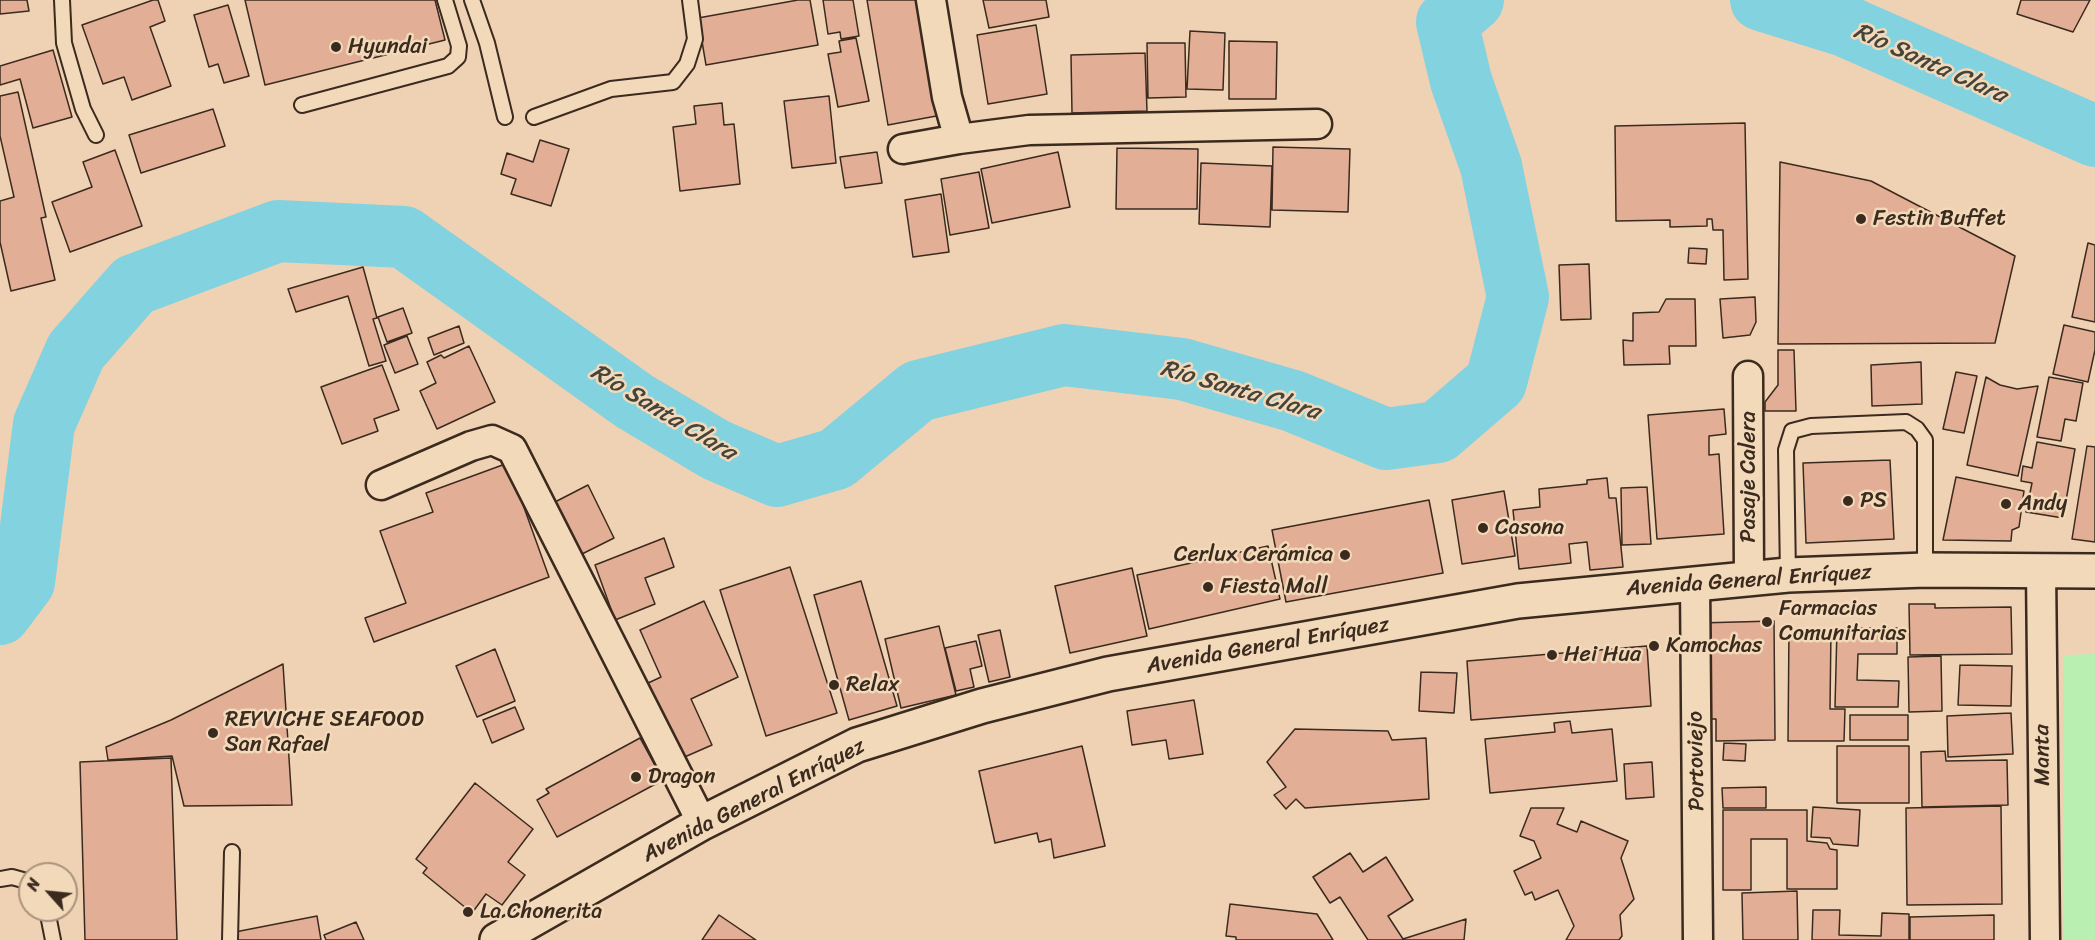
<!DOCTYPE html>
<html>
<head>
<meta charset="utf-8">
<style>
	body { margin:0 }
	#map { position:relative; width:2095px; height:940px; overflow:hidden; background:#efd1b3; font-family:Sriracha,sans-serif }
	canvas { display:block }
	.north { position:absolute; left:18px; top:862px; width:60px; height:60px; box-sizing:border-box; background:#f2d9ba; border:2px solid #a9937c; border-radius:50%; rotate:297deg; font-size:16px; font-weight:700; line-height:24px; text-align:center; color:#3b2a1e }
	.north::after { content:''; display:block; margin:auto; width:21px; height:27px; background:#3b2a1e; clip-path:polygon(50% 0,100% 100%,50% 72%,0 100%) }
</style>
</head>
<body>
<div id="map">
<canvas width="2095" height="940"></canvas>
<div class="north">N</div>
</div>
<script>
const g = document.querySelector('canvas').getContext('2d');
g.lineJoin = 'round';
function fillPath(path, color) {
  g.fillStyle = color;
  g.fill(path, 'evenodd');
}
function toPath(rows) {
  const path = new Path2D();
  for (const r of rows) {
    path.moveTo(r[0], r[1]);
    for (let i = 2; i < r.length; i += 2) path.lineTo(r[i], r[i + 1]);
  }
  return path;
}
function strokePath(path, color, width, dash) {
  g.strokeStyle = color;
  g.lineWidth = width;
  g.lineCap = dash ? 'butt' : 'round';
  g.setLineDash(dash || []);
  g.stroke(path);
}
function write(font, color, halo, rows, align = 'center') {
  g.font = font + ' Sriracha,sans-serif';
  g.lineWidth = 5;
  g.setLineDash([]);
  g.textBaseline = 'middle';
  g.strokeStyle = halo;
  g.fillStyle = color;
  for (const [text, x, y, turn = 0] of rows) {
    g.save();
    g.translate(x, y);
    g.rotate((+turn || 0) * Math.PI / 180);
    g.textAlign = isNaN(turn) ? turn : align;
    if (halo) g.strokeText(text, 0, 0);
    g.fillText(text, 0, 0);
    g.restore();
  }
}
const green = toPath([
	[2095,654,2095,940,2063,940,2064,655]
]);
const river = toPath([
	[1761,0,1845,26,2095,136],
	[0,614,24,582,44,424,76,351,134,285,278,231,404,237,634,401,716,450,777,476,836,459,918,391,1064,355,1182,369,1293,401,1386,439,1438,432,1496,382,1518,297,1491,166,1461,81,1447,22,1473,0]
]);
const building = toPath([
	[0,0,27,0,29,11,0,14,0,0],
	[153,0,158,0,165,21,150,27,171,86,132,100,124,77,103,84,82,25,153,0],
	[245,0,435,0,445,40,265,85,245,0],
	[798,0,810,0,818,45,706,65,698,18,798,0],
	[823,0,853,0,859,36,841,39,840,32,828,34,823,0],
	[867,0,927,0,947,114,888,125,867,0],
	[983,0,1046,0,1049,17,989,28,983,0],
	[2021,0,2090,0,2073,32,2017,14,2021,0],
	[228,5,249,76,224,83,218,64,209,67,194,15,228,5],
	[1036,25,1047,94,988,104,977,35,1036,25],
	[1190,31,1225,33,1223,90,1187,89,1190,31],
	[856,38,869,101,838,107,828,54,841,52,839,41,856,38],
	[1229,41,1277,42,1276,99,1229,99,1229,41],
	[1147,43,1185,43,1186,97,1148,98,1147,43],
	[53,50,72,117,33,128,20,79,0,85,0,66,53,50],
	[1145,53,1147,111,1072,113,1071,55,1145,53],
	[18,92,46,217,41,218,55,280,11,291,0,242,0,201,14,197,0,136,0,96,18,92],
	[829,96,836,163,792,168,784,101,829,96],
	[722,103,724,125,734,124,740,184,680,191,673,127,696,124,694,106,722,103],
	[213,109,225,146,141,173,129,135,213,109],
	[1745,123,1748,279,1724,280,1723,230,1713,230,1712,219,1707,219,1707,226,1670,227,1670,220,1616,221,1615,126,1745,123],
	[540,140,569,149,551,206,511,194,516,179,501,174,507,153,533,162,540,140],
	[1273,147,1350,149,1348,212,1272,210,1273,147],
	[1117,148,1198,149,1197,209,1116,209,1117,148],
	[115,150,142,226,70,252,52,202,92,187,83,162,115,150],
	[877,152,882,183,845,188,840,157,877,152],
	[1058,152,1070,207,992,223,981,169,1058,152],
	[1780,162,1871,181,2015,256,1995,343,1778,344,1780,162],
	[1201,163,1272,166,1270,227,1199,224,1201,163],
	[979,172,989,228,950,235,941,179,979,172],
	[941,194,949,252,913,257,905,200,941,194],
	[2088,243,2095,245,2095,322,2072,317,2088,243],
	[1689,248,1707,249,1706,264,1688,263,1689,248],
	[1589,264,1591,319,1561,320,1559,265,1589,264],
	[363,267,377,318,373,319,386,361,369,366,348,296,296,312,288,289,363,267],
	[1755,297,1756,322,1750,335,1723,338,1720,299,1755,297],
	[1666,299,1695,299,1696,346,1669,346,1670,364,1624,365,1623,340,1633,341,1633,313,1659,312,1666,299],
	[403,308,412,333,387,342,378,317,403,308],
	[2064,325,2095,332,2095,350,2088,382,2053,374,2064,325],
	[459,326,464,343,434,355,428,338,459,326],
	[407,336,418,364,395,373,384,345,407,336],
	[469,346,495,402,437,429,420,391,436,383,427,362,441,355,444,358,469,346],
	[1778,350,1794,350,1796,411,1765,411,1765,402,1778,385,1778,350],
	[1921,362,1922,404,1872,406,1871,365,1921,362],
	[382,365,399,410,374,419,378,431,342,444,321,387,382,365],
	[1956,372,1977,376,1964,433,1943,429,1956,372],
	[1986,377,2000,385,2017,389,2038,386,2018,476,1967,465,1986,377],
	[2049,377,2083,383,2076,421,2065,419,2061,441,2037,437,2049,377],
	[1724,409,1726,434,1709,436,1709,455,1719,454,1724,534,1657,539,1648,415,1724,409],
	[2037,442,2075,449,2063,518,2026,512,2032,483,2021,481,2023,466,2032,468,2037,442],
	[2087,446,2095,447,2095,542,2072,539,2087,446],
	[1890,460,1894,539,1806,543,1803,463,1890,460],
	[508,463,549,577,374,642,365,618,406,603,380,531,433,512,426,493,508,463],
	[1956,477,2024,491,2019,527,2012,530,2011,541,1943,540,1956,477],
	[1607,478,1609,498,1616,498,1623,567,1590,570,1587,542,1569,544,1571,563,1519,569,1513,510,1540,507,1539,489,1587,484,1587,480,1607,478],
	[588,485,614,538,578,556,553,503,588,485],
	[1647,487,1651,544,1622,545,1621,488,1647,487],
	[1504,491,1515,556,1462,564,1452,500,1504,491],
	[1429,500,1443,573,1286,602,1272,530,1429,500],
	[664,538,674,567,645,578,655,604,615,620,595,565,664,538],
	[1268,546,1280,599,1149,629,1137,575,1268,546],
	[790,567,837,713,766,736,720,590,790,567],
	[1132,568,1147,636,1070,653,1055,586,1132,568],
	[861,581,897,706,849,720,814,595,861,581],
	[704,601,738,677,691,699,712,745,680,759,646,684,661,677,640,630,704,601],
	[1909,604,1935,604,1935,608,2011,607,2012,654,1910,655,1909,604],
	[1774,621,1775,740,1716,741,1716,719,1710,719,1699,623,1774,621],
	[939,626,956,695,901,708,885,639,939,626],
	[1837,628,1897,628,1897,654,1858,654,1857,680,1899,681,1898,707,1835,707,1837,628],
	[1789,629,1831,629,1830,709,1845,709,1844,741,1788,741,1789,629],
	[1000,630,1010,677,989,682,978,635,1000,630],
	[976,641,982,666,970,669,974,687,956,691,945,648,976,641],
	[1647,646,1651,706,1471,720,1467,661,1647,646],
	[495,649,515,701,477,717,456,666,495,649],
	[1941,656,1942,711,1909,712,1908,657,1941,656],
	[283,664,292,805,184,806,172,756,108,760,106,747,171,720,283,664],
	[1960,665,2012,666,2011,706,1958,705,1960,665],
	[1421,672,1457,673,1454,713,1419,711,1421,672],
	[1194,700,1203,754,1169,759,1166,740,1132,745,1127,711,1194,700],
	[515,707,524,729,492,743,483,720,515,707],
	[2011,713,2013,754,1948,757,1947,716,2011,713],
	[1850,715,1908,715,1908,740,1850,740,1850,715],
	[1570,721,1572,733,1612,729,1617,781,1490,793,1485,739,1555,732,1554,723,1570,721],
	[1295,729,1388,731,1392,740,1426,738,1429,799,1305,808,1296,799,1286,809,1274,795,1286,787,1267,762,1295,729],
	[640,738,663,780,557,837,537,800,549,793,546,789,640,738],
	[1724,743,1746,744,1745,761,1723,760,1724,743],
	[1082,746,1105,846,1054,858,1051,839,1039,842,1037,833,995,843,979,771,1082,746],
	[1837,746,1909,746,1909,803,1837,803,1837,746],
	[1945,751,1946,761,2007,760,2008,805,1922,807,1921,752,1945,751],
	[171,758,177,940,85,940,80,762,171,758],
	[1652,762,1654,797,1626,799,1624,764,1652,762],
	[475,783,533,829,508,862,525,875,502,905,486,894,472,913,423,873,427,868,416,859,475,783],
	[1766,787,1766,808,1723,808,1722,788,1766,787],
	[2001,806,2002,904,1907,905,1906,808,2001,806],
	[1813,807,1860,810,1858,846,1833,844,1830,838,1811,837,1813,807],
	[1531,808,1564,808,1557,824,1577,832,1581,821,1628,841,1621,858,1634,899,1620,915,1622,936,1619,940,1566,940,1574,926,1558,890,1535,900,1532,892,1525,895,1514,871,1541,858,1534,841,1520,836,1531,808],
	[1723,810,1807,810,1807,841,1827,843,1830,849,1837,850,1837,889,1787,889,1787,839,1751,839,1751,890,1723,890,1723,810],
	[1350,853,1363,872,1386,857,1413,900,1388,916,1403,939,1466,919,1464,940,1368,940,1340,897,1330,903,1313,877,1350,853],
	[1797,891,1798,940,1743,940,1742,893,1797,891],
	[1230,904,1317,914,1333,940,1236,940,1236,937,1226,936,1230,904],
	[1813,910,1840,910,1839,935,1881,936,1882,913,1909,914,1909,940,1812,940,1813,910],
	[719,915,756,940,702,940,719,915],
	[1994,915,1994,940,1910,940,1910,917,1994,915],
	[317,916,321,940,237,940,235,932,317,916],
	[356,922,364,940,326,940,324,935,356,922]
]);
const lane = toPath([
	[62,0,64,43,83,109,96,135],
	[472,0,487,43,505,117],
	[302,105,448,66,458,57,459,46,445,0],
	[534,117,611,89,673,82,687,64,695,39,690,0],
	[1788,575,1786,450,1792,431,1811,426,1906,422,1917,429,1925,440,1925,570],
	[0,879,12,877,30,882],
	[47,910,53,940],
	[230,940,232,852]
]);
const street = toPath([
	[931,0,947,97,959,139,1029,130,1317,124],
	[903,149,959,139],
	[1748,376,1749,578],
	[381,485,471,446,492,440,512,449,702,823],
	[2041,570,2045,940],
	[1695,583,1698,940]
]);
const secondary = toPath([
	[497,940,702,823,857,745,982,706,1108,674,1518,601,1788,575,1925,570,2095,571]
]);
const markers = [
	[336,47,6,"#3b2a1e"],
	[1861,219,6,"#3b2a1e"],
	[1848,501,6,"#3b2a1e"],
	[2006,504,6,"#3b2a1e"],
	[1483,528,6,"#3b2a1e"],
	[1345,555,6,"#3b2a1e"],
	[1208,587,6,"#3b2a1e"],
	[1767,622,6,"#3b2a1e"],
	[1654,646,6,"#3b2a1e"],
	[1552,655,6,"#3b2a1e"],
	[834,685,6,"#3b2a1e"],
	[213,733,6,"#3b2a1e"],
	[636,777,6,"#3b2a1e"],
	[468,912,6,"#3b2a1e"]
];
const poiNames = [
	["Hyundai",348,47],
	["Festin Buffet",1873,219],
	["PS",1860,501],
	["Andy",2018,504],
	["Casona",1495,528],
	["Cerlux Cerámica",1333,555,"right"],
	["Fiesta Mall",1220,587],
	["Farmacias",1779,609],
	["Comunitarias",1779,634],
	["Kamochas",1666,646],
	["Hei Hua",1564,655],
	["Relax",846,685],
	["REYVICHE SEAFOOD",225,720],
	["San Rafael",225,745],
	["Dragon",648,777],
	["La Chonerita",480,912]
];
const streetNames = [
	["Pasaje Calera",1749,477,-90],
	["Avenida General Enríquez",1749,581,-4],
	["Avenida General Enríquez",1268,646,-10],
	["Manta",2043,755,-91],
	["Portoviejo",1697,761,-91],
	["Avenida General Enríquez",754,801,-27]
];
const waterNames = [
	["Río Santa Clara",1930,64,24],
	["Río Santa Clara",1240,391,16],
	["Río Santa Clara",663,413,31]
];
fillPath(green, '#b9efb0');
strokePath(river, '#83d2e0', 62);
fillPath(building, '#e2ae96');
strokePath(building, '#3b2a1e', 1.5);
strokePath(lane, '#3b2a1e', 18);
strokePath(street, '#3b2a1e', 33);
strokePath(secondary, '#3b2a1e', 38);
strokePath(lane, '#f2d9ba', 14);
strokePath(street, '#f2d9ba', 28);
strokePath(secondary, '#f2d9ba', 33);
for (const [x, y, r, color] of markers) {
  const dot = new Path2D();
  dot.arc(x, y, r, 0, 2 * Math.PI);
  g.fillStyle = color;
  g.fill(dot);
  strokePath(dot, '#f2d9ba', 2);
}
write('22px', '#3b2a1e', '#f2d9ba', poiNames, 'left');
write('22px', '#3b2a1e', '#f2d9ba', streetNames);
write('italic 24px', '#46433b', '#f2d9ba', waterNames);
</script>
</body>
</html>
